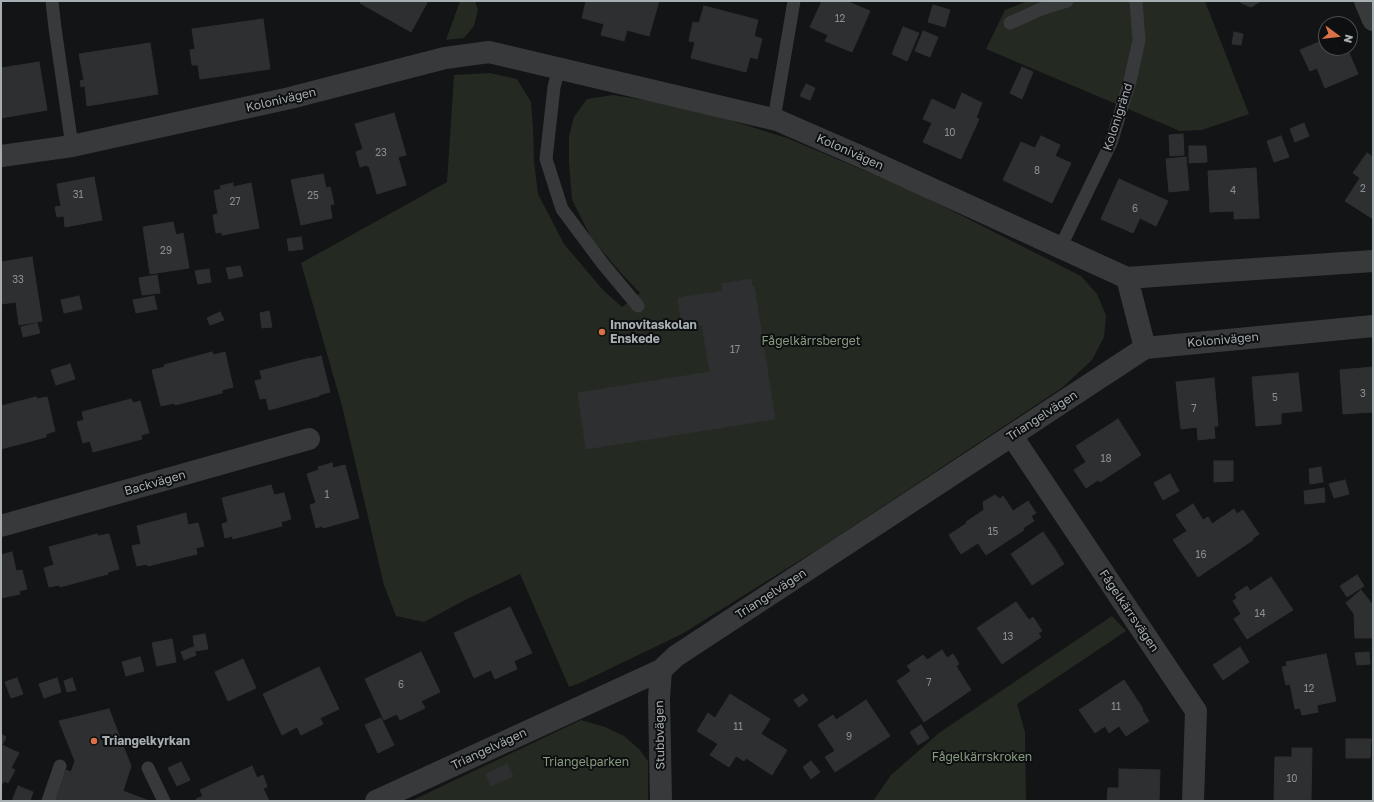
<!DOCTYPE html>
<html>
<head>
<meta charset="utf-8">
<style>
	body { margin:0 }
	#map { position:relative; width:1374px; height:802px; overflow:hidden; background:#131415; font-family:"Golos Text",sans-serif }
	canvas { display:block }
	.frame { position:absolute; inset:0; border:2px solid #a7afb3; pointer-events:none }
	.north { position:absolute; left:1318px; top:16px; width:40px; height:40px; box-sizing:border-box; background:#0e0f10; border:1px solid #4b4f51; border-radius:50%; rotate:105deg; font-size:11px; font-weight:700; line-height:16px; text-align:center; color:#a7afb3 }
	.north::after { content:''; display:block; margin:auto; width:14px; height:18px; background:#d97347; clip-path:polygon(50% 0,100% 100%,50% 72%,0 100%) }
</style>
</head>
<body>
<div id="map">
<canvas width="1374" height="802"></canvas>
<div class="frame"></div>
<div class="north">N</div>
</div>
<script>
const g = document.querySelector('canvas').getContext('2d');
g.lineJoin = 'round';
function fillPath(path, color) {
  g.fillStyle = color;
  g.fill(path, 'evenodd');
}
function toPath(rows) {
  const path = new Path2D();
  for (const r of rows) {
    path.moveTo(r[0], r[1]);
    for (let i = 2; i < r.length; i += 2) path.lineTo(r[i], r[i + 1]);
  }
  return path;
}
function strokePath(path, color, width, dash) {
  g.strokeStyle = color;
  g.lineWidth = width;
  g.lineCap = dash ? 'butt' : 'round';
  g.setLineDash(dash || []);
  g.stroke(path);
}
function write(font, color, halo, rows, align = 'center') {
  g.font = font + ' "Golos Text",sans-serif';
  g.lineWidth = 4;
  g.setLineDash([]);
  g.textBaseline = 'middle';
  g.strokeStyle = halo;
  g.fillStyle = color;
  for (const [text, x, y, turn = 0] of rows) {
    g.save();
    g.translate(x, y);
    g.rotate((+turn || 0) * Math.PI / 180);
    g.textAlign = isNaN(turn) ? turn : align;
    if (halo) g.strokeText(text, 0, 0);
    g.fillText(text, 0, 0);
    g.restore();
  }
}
const green = toPath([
	[460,1,475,1,478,10,474,26,464,38,446,40],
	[1028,1,1205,1,1249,114,1202,130,1180,131,986,49,1005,10],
	[490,73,517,79,531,102,533,128,534,161,538,194,564,244,603,290,622,307,640,293,621,273,592,239,572,200,569,163,569,137,574,117,587,99,613,95,688,107,787,138,911,190,1081,276,1097,294,1106,315,1104,337,1092,360,1063,387,826,544,682,634,580,683,569,687,520,574,465,600,424,622,396,616,384,585,342,406,301,263,447,182,454,75],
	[1112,616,1126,631,1017,704,1025,732,1026,801,873,801,891,775,939,733],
	[581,720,605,727,624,736,639,749,648,761,648,801,411,801]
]);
const building = toPath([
	[362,1,428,1,411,32,360,3,362,1],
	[586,1,659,1,649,36,627,30,624,41,601,35,604,24,582,18,586,1],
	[822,1,846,1,870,11,852,52,825,41,828,35,810,27,822,1],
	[1240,1,1261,1,1251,7,1241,3,1240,1],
	[933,5,950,10,945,27,928,22,933,5],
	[704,6,758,20,754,36,762,39,757,59,750,57,746,72,691,58,695,42,689,41,693,22,699,23,704,6],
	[263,19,270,69,200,79,198,65,192,65,190,50,195,49,192,29,263,19],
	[903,27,919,33,907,61,892,54,903,27],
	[923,31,938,37,930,57,915,51,923,31],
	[1234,32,1243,34,1241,45,1232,44,1234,32],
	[1326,39,1326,48,1347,48,1358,74,1325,88,1317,68,1310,71,1300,50,1326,39],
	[150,43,158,94,87,106,85,86,81,87,80,81,84,80,79,54,150,43],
	[39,62,47,110,1,118,1,68,39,62],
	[1022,67,1033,72,1022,99,1010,93,1022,67],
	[806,84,815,88,810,100,800,96,806,84],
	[962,93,982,103,976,118,979,119,961,159,923,142,932,123,923,119,932,99,955,110,962,93],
	[394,113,406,155,398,157,406,185,377,194,369,166,368,167,367,165,360,167,356,152,363,149,355,124,394,113],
	[1304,123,1309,136,1295,142,1290,129,1304,123],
	[1183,134,1184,155,1170,156,1169,135,1183,134],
	[1041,136,1060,145,1055,156,1071,163,1052,203,1003,180,1021,142,1035,148,1041,136],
	[1281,136,1289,157,1274,162,1267,141,1281,136],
	[1189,146,1206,146,1207,162,1189,163,1189,146],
	[1367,153,1373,157,1373,219,1345,201,1360,178,1353,173,1367,153],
	[1186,157,1189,190,1169,192,1166,159,1186,157],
	[1256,168,1259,218,1234,219,1234,211,1210,212,1208,171,1256,168],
	[323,174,326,188,330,187,334,204,330,205,332,218,301,225,291,180,323,174],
	[94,177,102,220,65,227,64,216,57,217,55,207,61,206,57,184,94,177],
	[1119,179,1168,201,1156,226,1140,218,1133,233,1101,219,1119,179],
	[233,183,233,187,251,183,259,228,222,235,222,232,216,233,213,215,218,214,214,191,221,189,220,186,233,183],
	[173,222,176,235,183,233,189,268,150,274,143,227,173,222],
	[301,237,303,249,289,251,287,239,301,237],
	[32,257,42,321,19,325,16,302,1,304,1,262,32,257],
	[240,266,243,276,229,279,226,268,240,266],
	[209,269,211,282,198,284,195,271,209,269],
	[157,275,160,293,142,295,139,278,157,275],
	[751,279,752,287,754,286,775,419,586,449,578,393,710,372,702,325,682,328,678,298,723,291,722,284,751,279],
	[79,296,82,309,64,313,61,300,79,296],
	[154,296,157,309,136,313,133,300,154,296],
	[269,311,272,327,262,328,260,313,269,311],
	[220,312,224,320,210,325,207,318,220,312],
	[37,323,40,333,23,337,21,327,37,323],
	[212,352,213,355,225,352,233,387,222,390,222,393,175,405,174,403,161,406,152,370,165,367,164,365,212,352],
	[321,356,330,392,319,395,319,396,269,410,266,398,260,399,255,381,262,379,260,371,310,358,310,359,321,356],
	[70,364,75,379,56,385,51,370,70,364],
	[1373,367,1373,412,1343,414,1340,370,1373,367],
	[1298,373,1302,411,1281,413,1281,424,1256,426,1252,377,1298,373],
	[1214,378,1218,426,1214,426,1215,438,1198,440,1197,427,1181,429,1176,382,1214,378],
	[36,397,37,399,47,397,55,431,46,434,46,437,1,449,1,406,36,397],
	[131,399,133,403,140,401,149,433,141,435,142,439,93,452,90,441,83,443,77,422,84,420,82,412,131,399],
	[1118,419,1141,455,1100,482,1098,480,1086,488,1074,470,1086,462,1076,446,1118,419],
	[1214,461,1233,461,1233,481,1214,482,1214,461],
	[332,463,333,468,345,465,359,518,323,528,322,526,316,528,310,505,316,503,307,474,319,470,318,467,332,463],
	[1321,467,1323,482,1310,484,1309,469,1321,467],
	[1170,474,1179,491,1163,500,1154,483,1170,474],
	[1345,480,1349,494,1334,498,1329,484,1345,480],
	[271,485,274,495,284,493,291,519,281,522,282,526,233,539,232,536,225,538,222,524,228,522,222,498,271,485],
	[1324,488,1325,502,1305,504,1304,491,1324,488],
	[995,495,1000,499,1003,496,1013,511,1028,501,1036,513,1031,516,1034,521,1023,528,1024,530,986,555,978,543,961,554,949,535,967,523,966,522,984,510,983,502,995,495],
	[1193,504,1203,520,1208,517,1212,524,1234,509,1237,514,1243,510,1259,534,1252,539,1253,540,1198,577,1173,540,1187,531,1176,515,1193,504],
	[186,513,188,525,198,523,204,546,196,548,197,554,148,566,147,564,137,566,132,546,141,544,137,526,186,513],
	[1043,532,1054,548,1022,570,1011,554,1043,532],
	[97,534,98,536,109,534,119,569,108,572,108,574,60,587,59,585,49,587,44,568,54,565,49,547,97,534],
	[1054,548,1064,564,1032,585,1022,570,1054,548],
	[12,552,16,571,22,570,27,589,19,591,20,594,1,598,1,555,12,552],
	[1357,575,1364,586,1347,597,1340,586,1357,575],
	[1271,577,1293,610,1247,639,1234,619,1241,614,1233,601,1237,598,1235,594,1247,586,1250,591,1271,577],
	[1361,590,1372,604,1373,638,1355,638,1354,614,1346,603,1361,590],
	[1016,602,1029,620,1033,617,1042,631,1038,633,1041,637,1002,664,977,628,1016,602],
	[510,607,532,653,514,661,517,669,495,679,491,670,474,678,454,633,510,607],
	[205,634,208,649,195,651,193,636,205,634],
	[172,639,176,662,157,666,152,643,172,639],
	[193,647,196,655,184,660,181,652,193,647],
	[1240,647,1249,662,1223,680,1213,665,1240,647],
	[942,650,947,658,953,654,959,664,956,666,971,690,924,722,897,681,911,671,907,666,923,655,927,660,942,650],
	[421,652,440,692,421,701,425,708,400,720,397,714,384,720,365,679,421,652],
	[1369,652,1370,664,1357,665,1355,653,1369,652],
	[1326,654,1336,701,1317,705,1318,712,1302,715,1300,708,1295,709,1290,684,1286,685,1282,667,1287,666,1286,662,1326,654],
	[140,657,144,671,126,676,122,662,140,657],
	[243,659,256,688,228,701,215,672,243,659],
	[319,667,339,709,320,718,323,724,301,735,297,727,282,735,263,694,319,667],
	[17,678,23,694,11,698,5,682,17,678],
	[57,678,61,692,44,698,39,684,57,678],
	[72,678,76,690,67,692,64,681,72,678],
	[1124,680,1143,709,1142,710,1149,721,1126,736,1119,726,1109,733,1105,726,1095,733,1079,710,1124,680],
	[730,694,770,719,761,734,787,750,772,775,746,758,744,761,736,756,729,767,710,755,718,744,697,731,708,713,715,718,730,694],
	[803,694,808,700,799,707,794,700,803,694],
	[866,700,890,736,835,772,825,757,835,751,818,725,833,715,836,720,866,700],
	[109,709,131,766,123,791,149,801,54,801,66,770,71,772,75,761,59,721,109,709],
	[381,718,394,745,378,753,365,725,381,718],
	[921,725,929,738,918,745,910,732,921,725],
	[1,734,6,737,2,745,19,753,11,768,15,770,8,783,4,781,1,786,1,734],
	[1346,739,1371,739,1370,758,1346,758,1346,739],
	[1292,748,1312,748,1311,800,1274,800,1275,757,1292,757,1292,748],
	[811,761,820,772,811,779,803,767,811,761],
	[181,762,190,780,177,786,168,768,181,762],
	[507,764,513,776,491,786,486,774,507,764],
	[252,766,257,778,263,775,267,787,263,788,269,801,197,801,196,799,203,796,200,790,252,766],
	[1119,769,1160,770,1159,801,1107,801,1108,788,1119,788,1119,769],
	[18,786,33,792,30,801,12,801,18,786]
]);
const lane = toPath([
	[52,1,55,28,72,146],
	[1010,23,1041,9,1067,1],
	[559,68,554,87,546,159,562,209,603,264,638,306],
	[774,119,794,1],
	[1060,248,1111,143,1130,81,1139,40,1136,1],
	[148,768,164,801],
	[48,801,60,766]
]);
const street = toPath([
	[1365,1,1373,20],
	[1,156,72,146,290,98,445,58,489,52,777,120,871,161,1127,278,1145,348],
	[1127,278,1182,274,1373,261],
	[1012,436,1196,711,1193,801],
	[1,526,309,439],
	[376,801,661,670,676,656,1145,348,1373,326],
	[661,801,659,698,661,670]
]);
const markers = [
	[602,332,4,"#d97347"],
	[94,741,4,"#d97347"]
];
const numberNames = [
	["12",840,19],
	["10",950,133],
	["23",381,153],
	["8",1037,171],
	["2",1363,189],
	["4",1233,191],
	["31",78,195],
	["25",313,196],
	["27",235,202],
	["6",1135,209],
	["29",166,251],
	["33",18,280],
	["17",735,350],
	["3",1363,394],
	["5",1275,398],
	["7",1194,409],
	["18",1106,459],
	["1",327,495],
	["15",993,532],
	["16",1201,555],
	["14",1260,614],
	["13",1008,637],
	["7",929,683],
	["6",401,685],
	["12",1309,689],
	["11",1116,707],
	["11",738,727],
	["9",849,737],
	["10",1292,779]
];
const streetNames = [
	["Kolonivägen",281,100,-13],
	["Kolonigränd",1118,117,-72],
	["Kolonivägen",850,152,24],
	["Kolonivägen",1223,340,-5],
	["Triangelvägen",1042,416,-33],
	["Backvägen",155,483,-16],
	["Triangelvägen",771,594,-33],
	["Fågelkärrsvägen",1129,611,56],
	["Stubbvägen",660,735,-91],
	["Triangelvägen",489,749,-25]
];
const poiNames = [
	["Innovitaskolan",610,325],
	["Enskede",610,339],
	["Triangelkyrkan",102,741]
];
const parkNames = [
	["Fågelkärrsberget",811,341],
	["Fågelkärrskroken",982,757],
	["Triangelparken",586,762]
];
fillPath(green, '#242922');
fillPath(building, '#2e2f31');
strokePath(building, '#2e2f30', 1);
strokePath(lane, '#37393b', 13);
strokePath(street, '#37393b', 22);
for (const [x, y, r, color] of markers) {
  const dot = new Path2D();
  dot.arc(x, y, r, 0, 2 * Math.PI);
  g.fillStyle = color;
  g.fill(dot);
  strokePath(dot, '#0e0f10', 1.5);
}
write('10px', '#898f92', null, numberNames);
write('12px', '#a7afb3', '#0e0f10', streetNames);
write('bold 12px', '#a7afb3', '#0e0f10', poiNames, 'left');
write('12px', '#889c80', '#0e0f10', parkNames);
</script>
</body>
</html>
